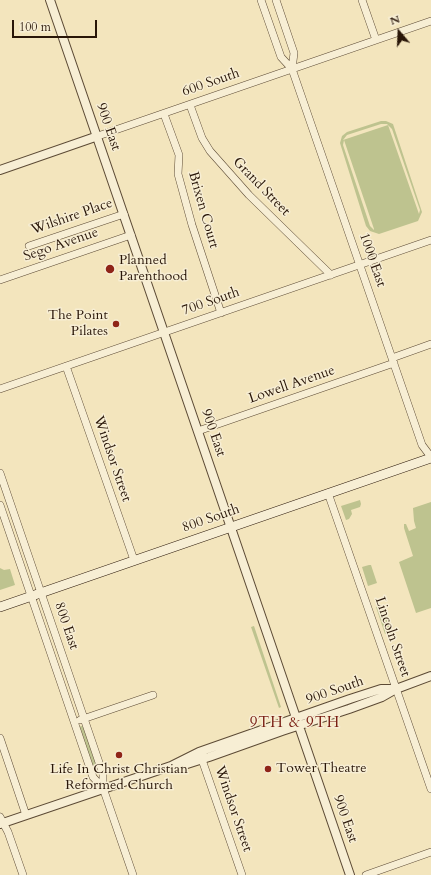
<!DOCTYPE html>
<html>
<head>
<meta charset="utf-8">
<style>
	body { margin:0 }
	#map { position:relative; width:431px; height:875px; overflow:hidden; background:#f3e5bd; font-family:Cardo,serif }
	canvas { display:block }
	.north { position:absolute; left:379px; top:12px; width:40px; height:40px; -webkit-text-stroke:3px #f7eed4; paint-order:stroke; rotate:341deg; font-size:11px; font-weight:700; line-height:16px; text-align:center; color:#291608 }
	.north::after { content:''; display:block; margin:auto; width:14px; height:18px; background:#291608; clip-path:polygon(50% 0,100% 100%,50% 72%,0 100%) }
	.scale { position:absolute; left:12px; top:20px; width:85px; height:18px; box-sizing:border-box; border:2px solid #291608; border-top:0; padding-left:5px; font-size:12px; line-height:14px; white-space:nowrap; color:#291608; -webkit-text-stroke:3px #f7eed4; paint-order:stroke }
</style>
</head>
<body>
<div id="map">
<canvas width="431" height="875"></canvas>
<div class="north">N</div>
<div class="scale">100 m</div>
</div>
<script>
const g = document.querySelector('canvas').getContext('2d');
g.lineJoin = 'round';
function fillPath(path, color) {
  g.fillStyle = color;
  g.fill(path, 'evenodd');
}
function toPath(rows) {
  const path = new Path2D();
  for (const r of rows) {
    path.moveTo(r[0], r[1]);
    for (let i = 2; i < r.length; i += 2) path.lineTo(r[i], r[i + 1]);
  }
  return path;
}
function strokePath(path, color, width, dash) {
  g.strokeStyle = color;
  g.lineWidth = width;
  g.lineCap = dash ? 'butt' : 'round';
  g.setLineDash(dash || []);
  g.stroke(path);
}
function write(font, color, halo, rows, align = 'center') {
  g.font = font + ' Cardo,serif';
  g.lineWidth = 3;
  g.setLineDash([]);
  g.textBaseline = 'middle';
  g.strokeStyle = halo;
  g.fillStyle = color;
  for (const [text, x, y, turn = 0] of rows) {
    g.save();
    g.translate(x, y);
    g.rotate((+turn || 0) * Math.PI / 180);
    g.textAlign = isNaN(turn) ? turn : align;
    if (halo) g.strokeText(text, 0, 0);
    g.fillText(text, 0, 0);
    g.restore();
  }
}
const green = toPath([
	[381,121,386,121,393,124,422,212,418,221,379,234,370,231,366,226,340,143,342,136,347,132],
	[381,124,387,124,392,129,420,210,419,214,388,125,343,140,347,135],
	[344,140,374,229,374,230,370,226,343,145],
	[360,500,361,504,360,507,351,510,352,514,349,519,346,520,341,506],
	[431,502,431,608,416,613,399,562,413,556,404,528,404,524,406,524,409,531,416,528,414,521,413,508],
	[369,565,371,565,377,583,368,586,362,567],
	[0,568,4,570,10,569,15,585,0,590],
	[384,605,392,632,385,634,376,607],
	[254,626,281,707,279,708,251,627],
	[81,726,85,727,99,772,97,774,94,773,79,727]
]);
const minor = toPath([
	[261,0,281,57,292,69,422,445,431,457],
	[276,0,294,53,292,69],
	[362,0,376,40],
	[190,105,202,138,210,151,249,195,331,275],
	[164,114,179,155,178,174,192,225,221,313],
	[98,136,431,21],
	[29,246,124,214],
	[0,280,131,235],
	[392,358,431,344],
	[66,366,134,560],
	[0,389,431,240],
	[198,431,394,363],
	[0,473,103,774,103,788,133,875],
	[328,493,431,789],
	[0,505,93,777,103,788],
	[80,720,153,695],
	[0,738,26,815],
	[200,754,242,875],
	[0,817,8,832,23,875],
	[366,875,431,852]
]);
const tertiary = toPath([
	[50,0,350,875],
	[0,170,98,136],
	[176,765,184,765,209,757,282,731,349,709,382,697,396,689],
	[0,824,171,766,199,752,350,699,381,689,396,689,431,676]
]);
const secondary = toPath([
	[0,607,431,458]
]);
const markers = [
	[110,269,5,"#8f2418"],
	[116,324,4,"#8f2418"],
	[119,755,4,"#8f2418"],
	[268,769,4,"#8f2418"]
];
const streetNames = [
	["600 South",211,83,-19],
	["900 East",108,127,71],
	["Grand Street",261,187,46],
	["Brixen Court",203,210,74],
	["Wilshire Place",72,217,-19],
	["Sego Avenue",61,245,-19],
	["1000 East",372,260,71],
	["700 South",211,302,-19],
	["Lowell Avenue",292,385,-19],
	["900 East",213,433,71],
	["Windsor Street",112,459,71],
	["800 South",211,519,-19],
	["800 East",66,626,71],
	["Lincoln Street",392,637,71],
	["900 South",335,691,-19],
	["Windsor Street",233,809,71],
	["900 East",345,819,71]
];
const poiNames = [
	["Planned",119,261],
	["Parenthood",119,277],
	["The Point",108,316,"right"],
	["Pilates",108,332,"right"],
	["Tower Theatre",276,769],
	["Life In Christ Christian",119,770,"center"],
	["Reformed Church",119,786,"center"]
];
const neighbourhoodNames = [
	["9TH & 9TH",295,724]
];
fillPath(green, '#bec38f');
strokePath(minor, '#5c4a35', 8);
strokePath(tertiary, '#5c4a35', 10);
strokePath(secondary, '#291608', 10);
strokePath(minor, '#f7eed4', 7);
strokePath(tertiary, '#f7eed4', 8);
strokePath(secondary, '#f7eed4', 9);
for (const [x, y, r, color] of markers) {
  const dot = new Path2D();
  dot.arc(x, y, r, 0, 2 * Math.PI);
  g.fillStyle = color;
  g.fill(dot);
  strokePath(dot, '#f7eed4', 1.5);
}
write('14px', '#291608', '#f7eed4', streetNames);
write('14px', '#291608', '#f7eed4', poiNames, 'left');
g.letterSpacing = '1px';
write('15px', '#7a1f14', '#f7eed4', neighbourhoodNames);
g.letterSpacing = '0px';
</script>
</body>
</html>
